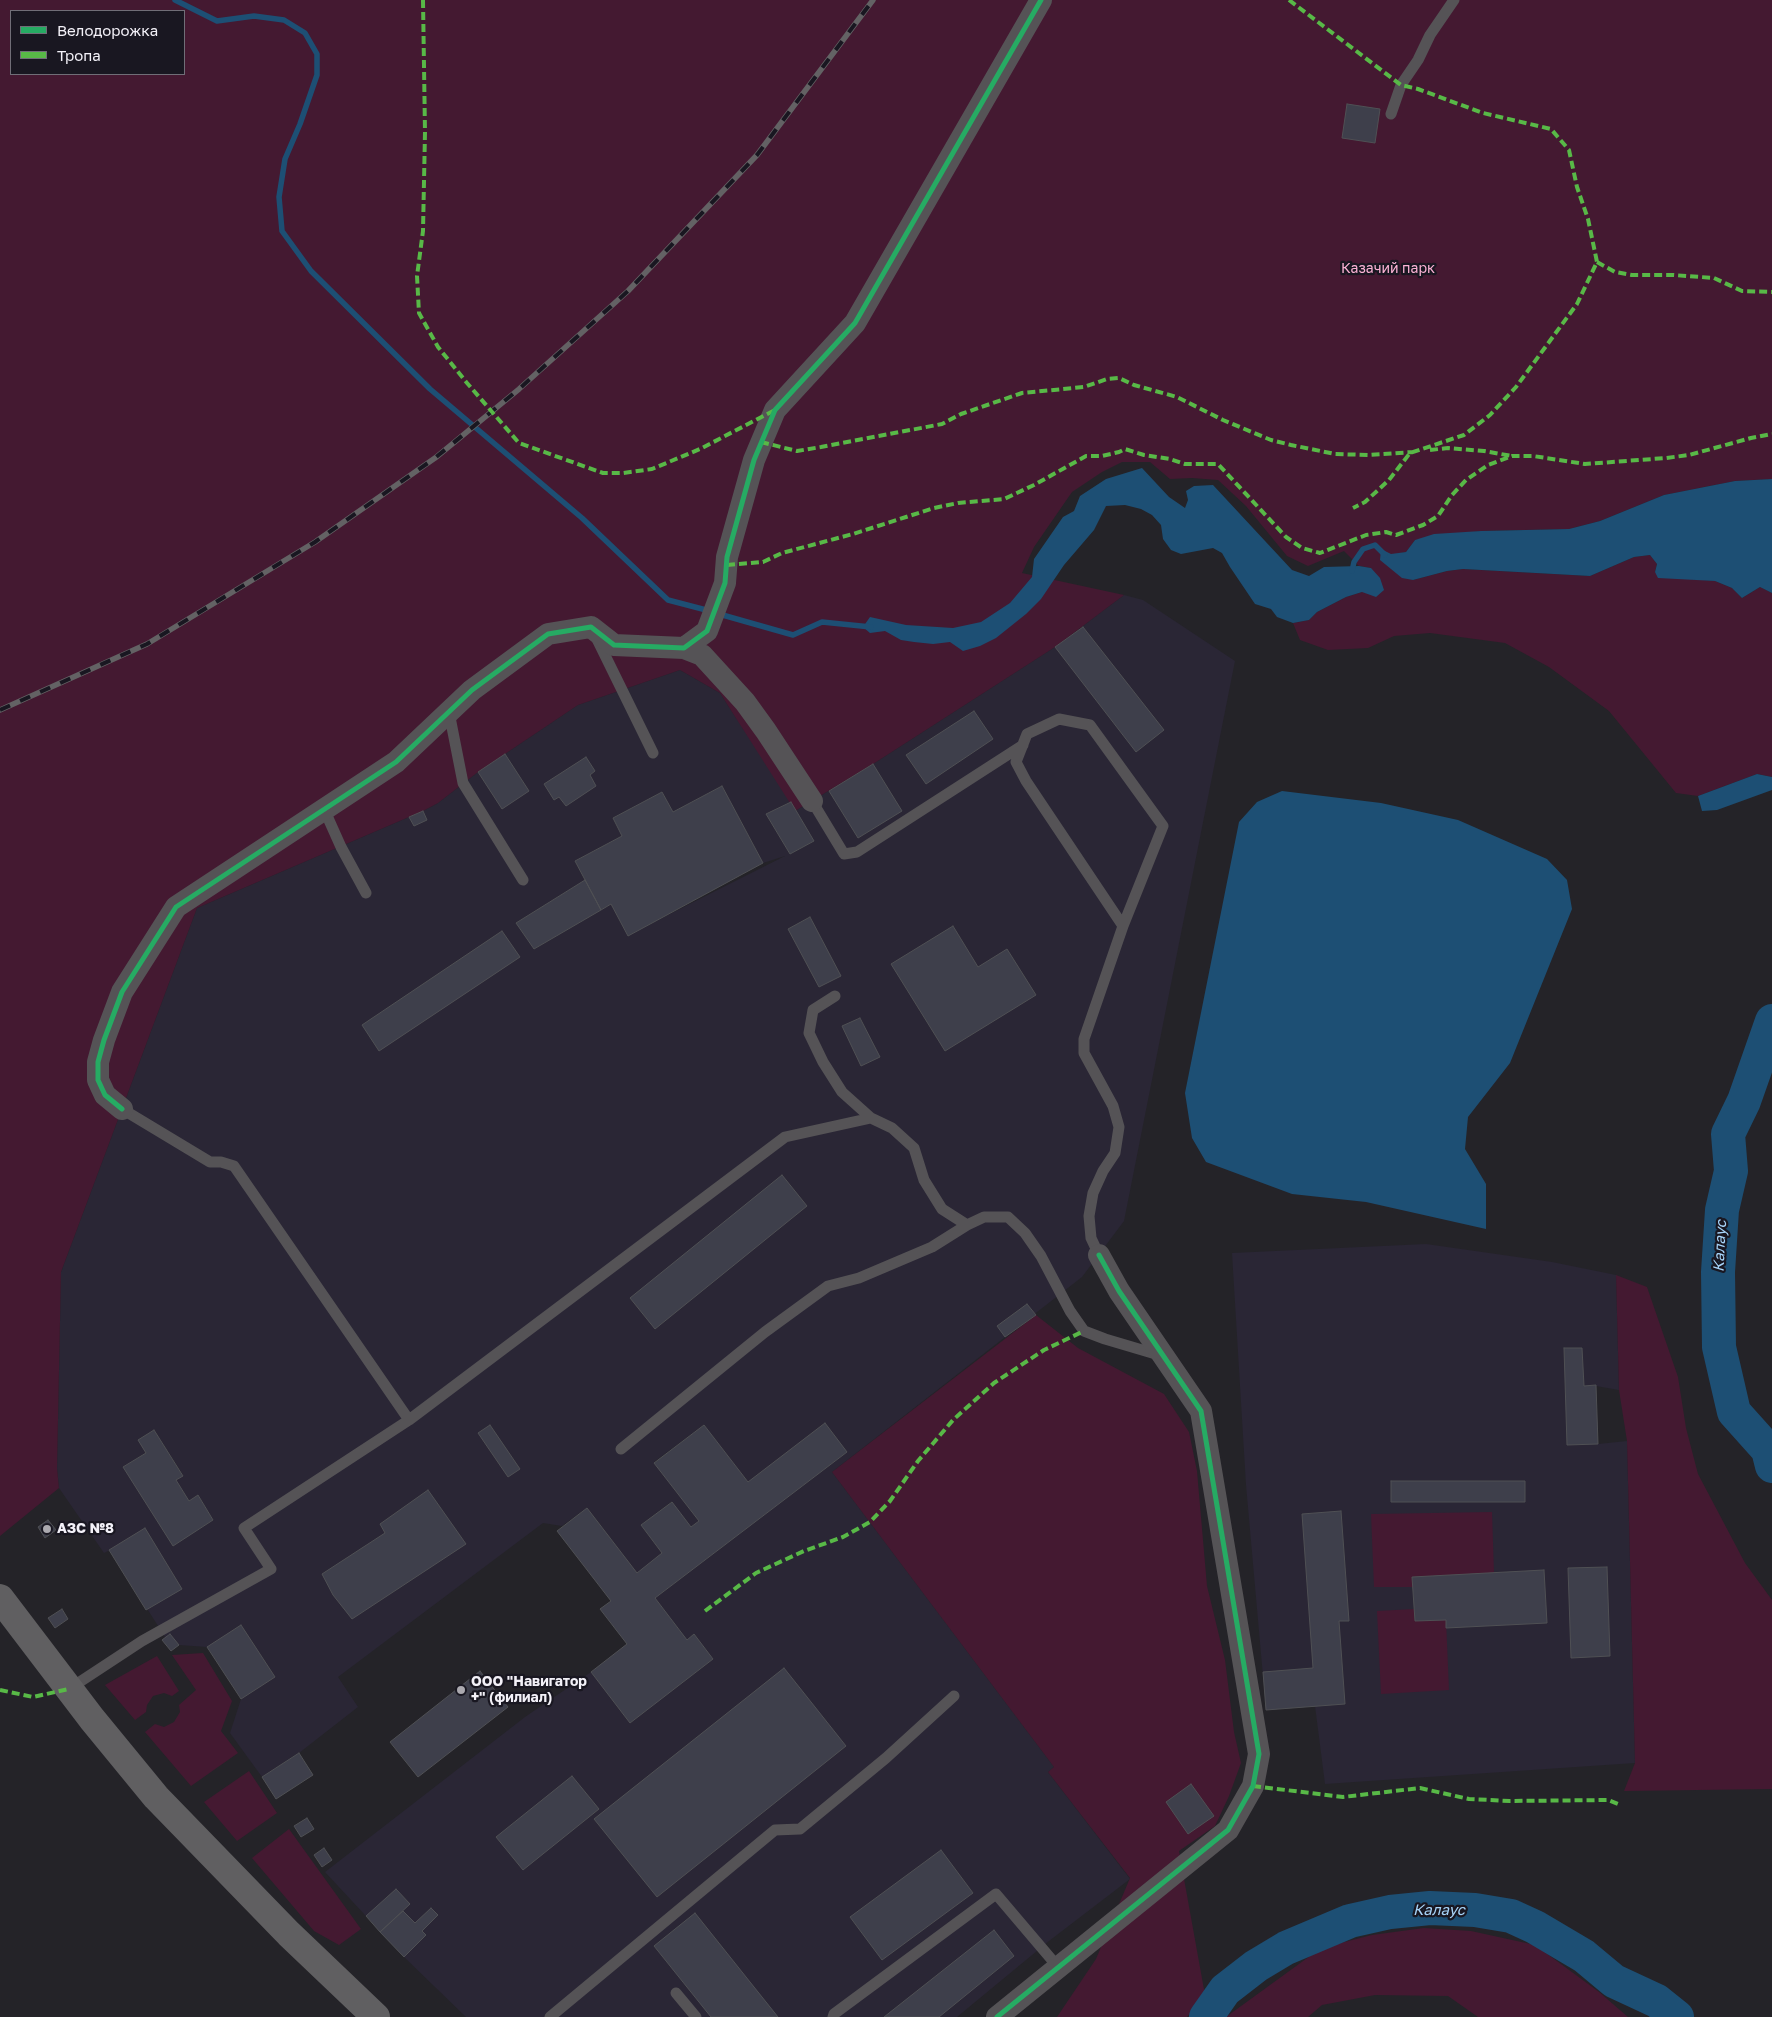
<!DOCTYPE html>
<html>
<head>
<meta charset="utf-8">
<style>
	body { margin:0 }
	#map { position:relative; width:1772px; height:2017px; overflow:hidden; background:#242328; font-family:"Golos Text",sans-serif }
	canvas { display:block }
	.legend { position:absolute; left:10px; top:10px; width:175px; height:65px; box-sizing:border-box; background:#191721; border:1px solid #706e77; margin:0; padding:6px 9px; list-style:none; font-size:15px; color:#f3f1f8 }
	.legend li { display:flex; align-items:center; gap:10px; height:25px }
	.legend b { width:25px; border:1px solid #706e77 }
</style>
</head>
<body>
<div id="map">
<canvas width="1772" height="2017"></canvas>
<ul class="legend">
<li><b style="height:6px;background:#26ab63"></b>Велодорожка</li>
<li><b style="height:6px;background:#58b947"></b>Тропа</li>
</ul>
</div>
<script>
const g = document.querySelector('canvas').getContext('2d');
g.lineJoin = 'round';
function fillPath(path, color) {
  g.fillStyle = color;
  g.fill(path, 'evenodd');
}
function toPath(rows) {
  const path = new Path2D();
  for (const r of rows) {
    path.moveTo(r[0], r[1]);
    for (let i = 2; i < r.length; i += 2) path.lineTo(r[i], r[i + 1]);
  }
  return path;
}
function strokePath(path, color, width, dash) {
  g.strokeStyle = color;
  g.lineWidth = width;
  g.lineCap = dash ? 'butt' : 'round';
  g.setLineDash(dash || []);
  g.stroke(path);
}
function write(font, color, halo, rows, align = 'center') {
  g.font = font + ' "Golos Text",sans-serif';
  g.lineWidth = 4.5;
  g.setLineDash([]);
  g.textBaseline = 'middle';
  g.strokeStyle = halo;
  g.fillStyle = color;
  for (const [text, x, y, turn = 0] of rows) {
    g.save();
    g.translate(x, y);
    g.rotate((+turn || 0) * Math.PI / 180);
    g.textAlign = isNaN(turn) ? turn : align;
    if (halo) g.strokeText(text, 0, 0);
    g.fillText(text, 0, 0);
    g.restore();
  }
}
const built = toPath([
	[1124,595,1143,600,1235,661,1124,1221,1082,1277,832,1472,1054,1767,1048,1772,1130,1879,1049,1941,957,2017,466,2017,404,1957,325,1872,525,1717,591,1672,630,1722,713,1659,694,1634,687,1640,655,1598,847,1452,748,1482,704,1425,654,1462,699,1521,691,1527,671,1502,641,1525,662,1553,637,1573,587,1508,562,1526,543,1523,338,1677,358,1707,299,1753,262,1777,230,1733,241,1699,207,1647,179,1645,171,1651,162,1640,165,1637,110,1550,104,1553,59,1488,57,1468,61,1272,197,908,423,811,438,803,478,772,578,705,680,670,720,693,791,802,767,814,790,854,814,841,795,811,873,764,1055,647],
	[722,786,763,863,785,856,628,935,611,904,534,949,516,923,585,880,575,861,622,836,613,818,662,792,673,812],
	[154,1430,183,1475,176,1480,189,1501,198,1495,213,1520,194,1532,124,1467,146,1453],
	[1426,1244,1552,1262,1616,1275,1619,1390,1596,1386,1598,1444,1627,1441,1635,1763,1325,1784,1315,1706,1266,1710,1246,1485,1232,1253]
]);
const green = toPath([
	[0,0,1772,0,1772,479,1735,481,1664,495,1600,521,1569,529,1481,531,1415,540,1406,552,1391,555,1413,580,1447,571,1463,569,1590,576,1634,557,1650,555,1657,564,1655,572,1691,579,1715,581,1732,588,1742,598,1760,587,1772,593,1772,777,1757,774,1698,796,1676,793,1609,711,1549,667,1505,643,1430,633,1394,636,1368,648,1328,650,1300,640,1293,623,1309,620,1317,612,1346,597,1362,592,1371,568,1359,566,1344,551,1308,566,1287,556,1246,506,1218,480,1192,478,1170,479,1150,462,1122,462,1102,472,1072,492,1034,547,1022,573,1124,595,1055,647,873,764,795,811,720,693,680,670,578,705,478,772,438,803,423,811,197,908,61,1272,57,1468,59,1488,0,1536],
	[11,11,184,11,184,74,11,74],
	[1616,1275,1647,1287,1678,1377,1686,1428,1698,1474,1745,1563,1772,1600,1772,1789,1624,1791,1635,1763,1627,1441,1619,1390],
	[1036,1315,1078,1348,1164,1394,1189,1432,1197,1471,1207,1586,1225,1660,1234,1732,1241,1763,1229,1796,1215,1826,1179,1851,1205,1995,1187,2017,1057,2017,1096,1959,1130,1878,1048,1772,1054,1767,832,1472],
	[1492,1512,1494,1573,1412,1577,1413,1587,1374,1587,1371,1514],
	[1414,1609,1415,1621,1446,1620,1449,1690,1381,1694,1377,1611],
	[203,1653,232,1701,221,1731,238,1753,191,1786,145,1732,155,1724,164,1727,174,1722,180,1712,179,1705,196,1690,172,1655],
	[157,1656,179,1691,172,1696,164,1693,153,1696,147,1705,146,1712,135,1720,105,1685],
	[249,1771,277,1813,237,1841,204,1802],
	[289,1829,361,1929,339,1945,314,1931,252,1858],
	[1424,1928,1471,1931,1535,1945,1599,1992,1628,2017,1478,2017,1448,1996,1375,1995,1322,2005,1308,2017,1226,2017,1321,1948,1372,1935]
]);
const water = toPath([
	[1142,468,1169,497,1185,508,1188,500,1186,491,1194,486,1213,485,1292,570,1309,576,1324,567,1359,566,1371,568,1380,578,1384,590,1376,597,1362,592,1346,597,1317,612,1309,620,1293,623,1277,617,1271,609,1255,604,1230,567,1222,553,1213,548,1181,554,1171,550,1163,539,1161,525,1152,515,1141,509,1125,505,1106,506,1094,530,1064,565,1041,599,1026,614,996,638,980,646,963,651,950,642,933,644,914,642,901,640,885,631,870,633,863,627,870,617,906,625,953,628,981,622,1010,603,1032,577,1034,559,1063,517,1074,511,1080,496,1106,479],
	[1772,479,1772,593,1760,587,1742,598,1732,588,1715,581,1658,578,1655,572,1657,564,1650,555,1634,557,1590,576,1463,569,1447,571,1413,580,1402,578,1380,560,1381,549,1391,554,1406,552,1415,540,1434,534,1481,531,1569,529,1600,521,1664,495,1735,481],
	[1757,774,1772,777,1772,790,1717,810,1702,811,1698,796],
	[1282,791,1381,803,1458,820,1547,859,1567,880,1572,909,1510,1063,1468,1117,1465,1149,1486,1184,1486,1229,1366,1202,1292,1194,1206,1162,1192,1138,1185,1093,1239,822,1257,802]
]);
const stream = toPath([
	[175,0,217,21,254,16,284,20,305,33,317,54,317,75,300,124,285,159,279,197,282,231,311,271,430,389,582,518,668,600,710,611],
	[1352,571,1354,562,1363,549,1375,545,1385,555],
	[719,614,793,635,822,622,871,627]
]);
const river = toPath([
	[1772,1021,1744,1101,1728,1134,1731,1171,1722,1210,1718,1272,1719,1347,1734,1412,1768,1450,1772,1466],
	[1206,2017,1225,1990,1256,1966,1286,1948,1350,1921,1390,1912,1430,1908,1475,1910,1511,1916,1535,1927,1584,1956,1614,1981,1657,2001,1677,2017]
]);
const building = toPath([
	[1347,104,1380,109,1375,143,1342,138,1347,104],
	[1083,627,1164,730,1136,752,1055,647,1083,627],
	[974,711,993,739,926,784,906,755,974,711],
	[505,754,529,791,502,809,478,772,505,754],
	[586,757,595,771,590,775,596,786,566,806,559,797,554,800,544,784,586,757],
	[873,764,902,811,858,838,829,791,873,764],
	[722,786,763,863,628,936,611,904,601,910,575,861,622,836,613,818,662,792,673,812,722,786],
	[791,802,814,841,790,854,766,814,791,802],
	[423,811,427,820,414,826,409,817,423,811],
	[585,880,601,910,534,949,516,923,585,880],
	[810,917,841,976,819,987,788,929,810,917],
	[953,926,978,967,1007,949,1036,995,945,1051,891,964,953,926],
	[502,931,520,957,379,1051,362,1025,502,931],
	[860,1018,880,1057,861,1066,842,1026,860,1018],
	[782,1175,807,1206,655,1329,630,1298,782,1175],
	[1027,1304,1036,1315,1005,1337,997,1326,1027,1304],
	[1564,1348,1582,1348,1584,1386,1596,1385,1598,1444,1567,1445,1564,1348],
	[825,1423,847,1452,655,1598,687,1640,694,1634,713,1659,630,1723,591,1672,627,1644,600,1609,611,1601,557,1531,587,1508,637,1573,662,1553,641,1525,672,1502,691,1527,699,1521,654,1463,704,1425,748,1482,825,1423],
	[490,1425,520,1469,508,1477,478,1433,490,1425],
	[154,1430,183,1476,176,1480,189,1501,198,1495,213,1520,173,1546,123,1467,146,1453,138,1440,154,1430],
	[1391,1481,1525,1481,1525,1502,1391,1502,1391,1481],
	[428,1490,466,1544,352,1619,333,1595,322,1574,385,1533,380,1524,428,1490],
	[1341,1511,1349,1621,1339,1621,1345,1704,1266,1710,1263,1672,1313,1668,1302,1514,1341,1511],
	[48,1520,56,1530,45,1538,38,1527,48,1520],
	[145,1528,182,1589,146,1610,109,1550,145,1528],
	[1607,1567,1610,1656,1571,1658,1568,1568,1607,1567],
	[1544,1570,1547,1623,1446,1628,1446,1620,1415,1621,1412,1577,1544,1570],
	[62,1609,68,1619,55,1628,48,1618,62,1609],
	[241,1625,275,1677,241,1699,207,1647,241,1625],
	[170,1634,179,1645,171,1651,162,1640,170,1634],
	[784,1668,846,1746,657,1897,594,1819,784,1668],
	[480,1671,508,1707,418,1777,390,1742,480,1671],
	[299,1753,313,1775,276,1799,262,1777,299,1753],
	[572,1776,599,1809,523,1870,496,1837,572,1776],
	[1191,1784,1214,1816,1188,1834,1166,1802,1191,1784],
	[307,1818,314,1829,301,1837,294,1826,307,1818],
	[324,1848,332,1860,322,1867,314,1855,324,1848],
	[941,1850,973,1893,882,1960,850,1917,941,1850],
	[396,1889,410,1904,380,1932,366,1916,396,1889],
	[431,1908,438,1915,422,1931,426,1935,404,1957,380,1932,403,1911,415,1923,431,1908],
	[695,1913,754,1987,778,2017,711,2017,654,1946,695,1913],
	[994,1930,1014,1956,939,2017,884,2017,994,1930]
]);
const service = toPath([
	[1391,114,1401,85,1418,60,1430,35,1454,0],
	[596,637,653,753],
	[449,712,463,783,523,880],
	[812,801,844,854,857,852,1023,745],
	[324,809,341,847,366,893],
	[835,996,813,1010,809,1033,823,1062,842,1092,871,1118],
	[1099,1255,1091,1238,1089,1216,1093,1193,1103,1171,1115,1153,1119,1127,1113,1106,1084,1053,1084,1039,1123,926,1163,826,1090,725,1059,719,1027,734,1016,762,1026,781,1123,926],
	[409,1420,785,1137,871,1118,892,1128,914,1148,924,1180,942,1209,967,1225],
	[621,1449,765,1332,828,1286,859,1278,932,1247,967,1225,984,1217,1008,1217,1025,1233,1041,1256,1070,1311,1084,1331,1105,1339,1159,1355],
	[69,1689,142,1641,271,1569,244,1528,409,1420,234,1166,221,1162,210,1162,122,1109],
	[676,1993,696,2017],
	[550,2017,775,1830,800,1829,886,1758,954,1696],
	[833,2017,834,2014,996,1894,1058,1967]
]);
const minor = toPath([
	[684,648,702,655,745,702,766,731,812,801],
	[122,1109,105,1095,98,1080,98,1062,104,1040,122,992,176,907,396,762,472,690,548,634,591,627,614,645,684,648,707,631,725,583,727,557,754,460,775,410,855,323,1041,0],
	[997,2017,1228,1830,1253,1786,1259,1754,1201,1411,1119,1291,1099,1255]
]);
const secondary = toPath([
	[0,1598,92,1719,156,1797,289,1934,376,2017]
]);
const rail = toPath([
	[0,710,147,644,315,542,435,458,519,389,628,291,757,155,873,0]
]);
const quiet = toPath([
	[423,0,425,132,423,231,417,276,419,313,438,347,467,383,519,443,603,473,623,473,652,469,700,449,775,410],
	[1289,0,1401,85,1418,89,1483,113,1551,129,1569,150,1577,187,1588,219,1597,262,1577,304,1516,387,1490,415,1464,435,1410,453,1389,480,1365,502,1353,508],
	[1597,262,1615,272,1632,275,1673,275,1714,278,1742,291,1772,292],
	[761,442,797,451,821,447,942,424,961,414,1022,393,1084,387,1107,379,1119,378,1134,385,1177,397,1223,420,1271,440,1291,445,1335,454,1368,455,1413,452],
	[1430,450,1448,448,1484,451,1512,456],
	[727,565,763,562,782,553,853,534,934,508,958,503,1004,499,1034,485,1086,456,1102,456,1119,452,1125,449,1144,455,1170,459,1185,464,1218,464,1286,537,1302,548,1320,553,1366,535,1386,532,1396,535,1423,525,1438,516,1452,495,1466,480,1488,465,1512,456,1533,456,1585,464,1666,458,1689,455,1751,438,1772,434],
	[705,1611,756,1573,804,1551,843,1537,870,1522,890,1501,918,1461,953,1420,994,1383,1044,1350,1084,1331],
	[0,1690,33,1697,69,1689],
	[1253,1786,1343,1797,1420,1788,1469,1799,1510,1801,1608,1800,1618,1804]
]);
const cycleway = toPath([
	[122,1109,105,1095,98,1080,98,1062,104,1040,122,992,176,907,396,762,472,690,548,634,591,627,614,645,684,648,707,631,725,583,727,557,754,460,775,410,855,323,1041,0],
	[997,2017,1228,1830,1253,1786,1259,1754,1201,1411,1119,1291,1099,1255]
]);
const markers = [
	[47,1529,5,"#aba9af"],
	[461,1690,5,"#aba9af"]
];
const parkNames = [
	["Казачий парк",1388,269]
];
const poiNames = [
	["АЗС №8",57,1529],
	["ООО \"Навигатор",471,1682],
	["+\" (филиал)",471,1698]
];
const waterNames = [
	["Калаус",1720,1246,-87],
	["Калаус",1439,1910]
];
fillPath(built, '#2a2635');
fillPath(green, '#441931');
fillPath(water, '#1d4f74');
strokePath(stream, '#1d4f74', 5.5);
strokePath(river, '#1d4f74', 34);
fillPath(building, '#3e3f4b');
strokePath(building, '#4f5054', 1);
strokePath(service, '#555356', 11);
strokePath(minor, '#555356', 22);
strokePath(secondary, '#605f61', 28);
strokePath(rail, '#636264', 5.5);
strokePath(rail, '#191721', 4, [11]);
strokePath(quiet, '#58b947', 4, [8, 4]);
strokePath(cycleway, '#26ab63', 5);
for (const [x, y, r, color] of markers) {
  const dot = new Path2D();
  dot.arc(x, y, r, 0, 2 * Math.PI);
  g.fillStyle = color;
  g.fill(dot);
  strokePath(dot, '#191721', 2);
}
write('14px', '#fbb2d5', '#191721', parkNames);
write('bold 14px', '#f3f1f8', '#191721', poiNames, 'left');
write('italic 15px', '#a7d4f9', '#191721', waterNames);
</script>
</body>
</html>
